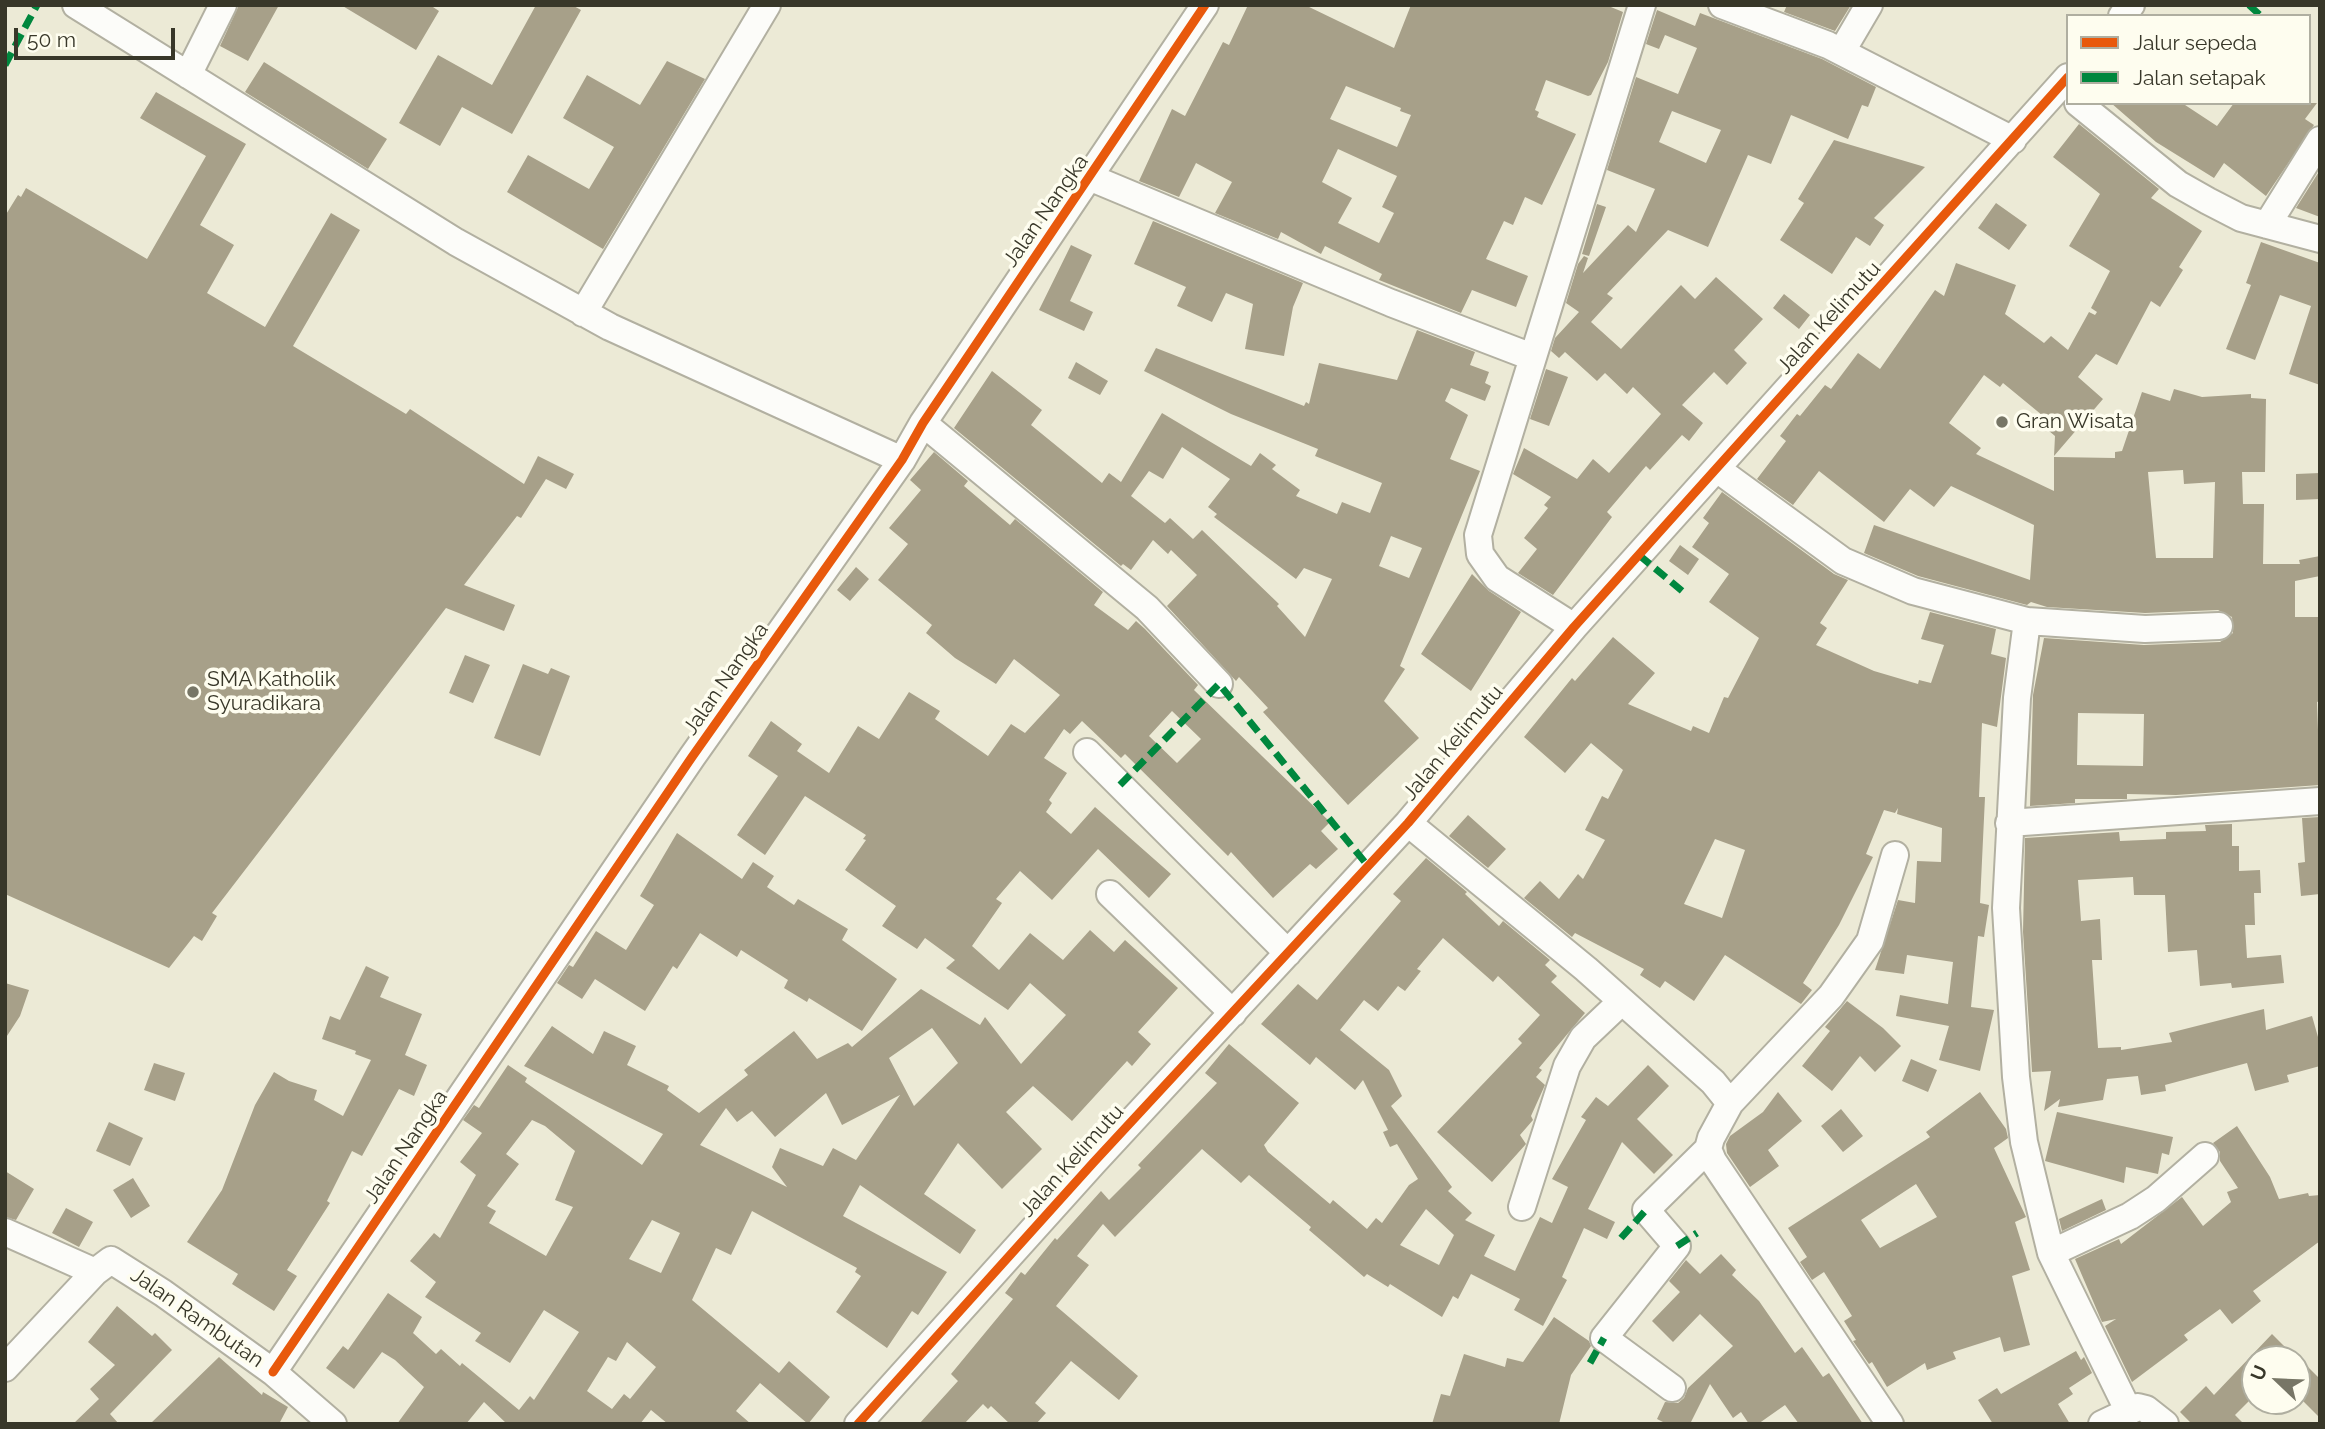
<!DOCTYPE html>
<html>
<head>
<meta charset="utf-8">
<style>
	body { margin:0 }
	#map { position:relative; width:2325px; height:1429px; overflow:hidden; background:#ecead6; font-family:Raleway,sans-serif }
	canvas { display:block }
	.frame { position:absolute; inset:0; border:7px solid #383729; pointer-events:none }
	.legend { position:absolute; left:2066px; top:14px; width:245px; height:91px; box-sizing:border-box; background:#fefdef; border:2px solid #afaea0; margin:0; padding:9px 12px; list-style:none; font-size:21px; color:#383729 }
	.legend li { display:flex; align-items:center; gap:14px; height:35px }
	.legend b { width:35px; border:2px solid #afaea0 }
	.north { position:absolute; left:2241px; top:1345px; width:70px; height:70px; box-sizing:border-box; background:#fefdef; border:2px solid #afaea0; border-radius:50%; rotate:293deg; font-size:19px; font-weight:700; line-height:28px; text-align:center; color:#383729 }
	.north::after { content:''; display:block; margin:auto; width:24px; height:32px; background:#777666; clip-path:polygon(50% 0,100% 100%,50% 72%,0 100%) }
	.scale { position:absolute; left:14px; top:28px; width:161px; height:32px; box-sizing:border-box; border:4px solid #383729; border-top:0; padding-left:9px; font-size:21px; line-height:24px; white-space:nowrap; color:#383729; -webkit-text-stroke:5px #fefdef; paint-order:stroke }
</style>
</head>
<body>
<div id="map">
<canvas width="2325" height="1429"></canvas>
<div class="frame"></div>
<ul class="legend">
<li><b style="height:9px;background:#e8590c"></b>Jalur sepeda</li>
<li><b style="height:9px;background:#00873e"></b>Jalan setapak</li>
</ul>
<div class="north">U</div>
<div class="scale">50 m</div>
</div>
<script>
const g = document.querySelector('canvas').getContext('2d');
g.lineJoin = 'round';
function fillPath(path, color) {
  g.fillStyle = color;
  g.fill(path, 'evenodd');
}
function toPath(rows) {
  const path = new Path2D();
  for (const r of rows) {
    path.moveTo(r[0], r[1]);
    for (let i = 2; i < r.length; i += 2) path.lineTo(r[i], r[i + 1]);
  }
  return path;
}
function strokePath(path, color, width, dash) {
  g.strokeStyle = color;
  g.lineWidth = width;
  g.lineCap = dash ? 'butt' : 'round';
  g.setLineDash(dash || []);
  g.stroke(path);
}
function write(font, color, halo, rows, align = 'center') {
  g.font = font + ' Raleway,sans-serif';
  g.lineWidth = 7;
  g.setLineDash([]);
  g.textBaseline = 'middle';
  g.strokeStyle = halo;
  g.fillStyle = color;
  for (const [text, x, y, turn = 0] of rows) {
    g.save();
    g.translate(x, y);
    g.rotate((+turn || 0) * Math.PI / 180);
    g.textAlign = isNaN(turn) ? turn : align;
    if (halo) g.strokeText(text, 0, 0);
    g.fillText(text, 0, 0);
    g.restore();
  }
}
const building = toPath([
	[239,5,279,5,248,61,220,46],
	[341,5,430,5,439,11,416,50],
	[536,5,572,5,581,10,512,134,462,107,440,146,399,123,438,55,492,85],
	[1248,5,1305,5,1394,48,1411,5,1606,5,1623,12,1608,62,1591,95,1588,96,1546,80,1535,110,1539,112,1537,117,1576,134,1542,205,1525,197,1513,225,1504,221,1486,259,1528,276,1516,307,1472,290,1461,313,1379,280,1382,274,1325,246,1321,254,1281,232,1278,239,1215,213,1232,182,1196,163,1179,197,1139,181,1172,109,1185,116,1223,42,1229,45],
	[1346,86,1401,108,1400,111,1411,115,1397,147,1330,119],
	[1338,149,1397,176,1382,207,1394,213,1379,243,1338,223,1352,198,1322,182],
	[1787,5,1851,5,1835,31,1784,12],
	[1657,10,1695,26,1700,13,1822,59,1876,87,1868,107,1862,105,1848,139,1791,115,1771,164,1748,155,1708,247,1668,230,1607,294,1613,298,1591,322,1621,349,1681,285,1695,299,1716,277,1763,319,1734,350,1747,363,1727,385,1714,372,1682,405,1703,423,1689,441,1682,435,1650,470,1646,466,1607,512,1612,517,1553,595,1518,573,1537,549,1524,538,1548,508,1544,505,1551,497,1513,474,1524,448,1577,479,1593,459,1609,473,1661,414,1633,387,1627,394,1605,373,1597,381,1565,352,1559,358,1551,351,1555,338,1579,312,1566,303,1578,264,1584,256,1588,258,1583,273,1628,225,1636,232,1655,189,1607,170,1636,77,1678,94,1697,48,1665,35,1659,49,1646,44],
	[1672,111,1721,130,1706,163,1659,142],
	[667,61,705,79,603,249,507,192,528,155,589,189,614,147,563,118,587,75,640,105],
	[264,62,387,139,368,169,245,92],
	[156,92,246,144,200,225,234,245,207,293,265,327,331,213,360,230,293,346,406,414,410,409,524,484,538,456,574,474,566,489,546,479,521,518,517,516,464,585,515,605,504,631,446,608,212,913,217,916,202,941,194,936,169,968,5,894,5,216,18,195,21,197,26,188,147,259,206,156,140,118],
	[2111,103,2182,103,2217,126,2234,103,2317,103,2305,119,2314,125,2266,196,2224,163,2214,178,2156,142],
	[2079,124,2159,189,2151,198,2202,231,2179,267,2183,270,2160,307,2151,301,2117,365,2096,354,2078,377,2103,399,2054,456,2055,436,2043,426,2048,420,2003,383,2000,387,1984,375,1949,423,1981,448,1976,454,2054,491,2054,457,2115,458,2115,452,2122,451,2142,392,2170,401,2174,389,2202,397,2251,394,2251,398,2266,399,2265,472,2242,472,2243,504,2264,504,2263,564,2300,564,2299,560,2320,556,2320,576,2295,581,2295,617,2320,617,2320,701,2317,702,2320,785,2176,795,2127,794,2127,799,2075,799,2075,803,2030,806,2033,695,2044,638,2144,645,2220,642,2233,633,2232,617,2218,610,2145,613,2047,607,2031,602,2027,605,1918,576,1864,553,1874,525,2030,580,2034,525,1951,486,1934,507,1910,489,1884,522,1819,471,1793,505,1757,479,1786,441,1780,436,1797,414,1800,416,1825,385,1831,389,1858,353,1880,369,1935,290,1944,296,1956,263,2016,285,2005,314,2044,343,2051,336,2068,350,2089,312,2095,315,2097,312,2091,308,2110,271,2069,246,2100,194,2053,157],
	[2183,470,2184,484,2215,482,2213,558,2156,558,2148,472],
	[2078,713,2144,714,2143,766,2077,765],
	[1834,140,1925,167,1874,218,1884,225,1870,246,1856,237,1832,274,1780,240,1804,203,1798,199],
	[2320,170,2320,217,2296,208],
	[1996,203,2027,225,2009,250,1978,228],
	[1597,204,1606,207,1589,256,1582,254],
	[1153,221,1303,283,1293,307,1284,356,1245,349,1253,304,1226,293,1212,322,1177,306,1186,287,1134,264],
	[2261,242,2320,263,2320,385,2289,374,2311,306,2280,295,2255,360,2226,349,2251,285,2246,283],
	[1071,245,1092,255,1070,301,1093,312,1084,331,1039,310],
	[1784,294,1810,315,1799,329,1773,308],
	[1417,330,1475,352,1470,365,1489,372,1485,383,1491,386,1485,401,1451,388,1445,401,1468,415,1450,459,1480,471,1400,666,1405,669,1384,701,1419,738,1348,805,1263,712,1268,708,1239,677,1236,681,1167,606,1197,575,1171,550,1168,554,1153,540,1131,570,1123,564,1121,566,954,428,992,371,1042,410,1031,425,1102,483,1109,473,1121,482,1162,413,1251,466,1260,453,1276,465,1272,469,1300,490,1296,496,1337,514,1342,502,1370,513,1382,483,1315,456,1318,449,1231,414,1144,371,1156,348,1304,406,1306,402,1309,404,1319,363,1397,380],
	[1182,447,1230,479,1208,507,1217,514,1214,517,1296,579,1304,568,1332,579,1305,637,1277,606,1279,604,1202,530,1193,539,1170,518,1165,523,1131,496,1149,471,1163,479],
	[1391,536,1422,548,1409,578,1379,566],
	[1076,362,1108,381,1100,395,1068,378],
	[1546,369,1568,377,1549,426,1530,419],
	[934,452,968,481,964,486,1010,525,1015,519,1103,592,1094,605,1128,630,1136,621,1145,629,1198,685,1194,690,1330,822,1321,831,1338,849,1316,869,1310,864,1273,898,1231,852,1228,856,1125,754,1121,758,1082,721,1070,734,1064,729,1044,758,1067,773,1049,800,1052,803,1046,812,1071,834,1095,807,1171,874,1149,898,1098,849,1052,900,1020,871,996,899,1002,903,972,946,999,970,1030,933,1063,960,1090,930,1114,952,1125,940,1178,988,1138,1032,1151,1044,1132,1066,1127,1061,1072,1121,1033,1086,1006,1112,1042,1149,1002,1189,958,1143,924,1194,976,1230,960,1254,860,1185,843,1216,947,1272,918,1315,912,1311,887,1348,836,1312,861,1276,855,1272,857,1268,752,1211,731,1255,716,1248,692,1300,779,1373,789,1361,830,1397,808,1424,760,1383,736,1411,751,1424,668,1424,651,1410,640,1424,507,1424,484,1402,466,1424,397,1424,424,1387,395,1360,382,1352,354,1389,326,1368,343,1346,348,1350,388,1293,422,1317,413,1333,436,1354,441,1349,460,1366,462,1363,519,1410,530,1396,534,1400,579,1332,544,1310,510,1363,475,1341,481,1333,425,1297,436,1282,410,1261,434,1233,440,1238,476,1175,460,1162,482,1133,463,1120,474,1105,479,1108,508,1065,527,1078,525,1082,642,1165,663,1134,524,1066,552,1026,593,1054,604,1031,636,1046,627,1065,669,1086,667,1090,699,1113,748,1075,744,1070,794,1031,817,1059,848,1043,852,1047,921,989,980,1025,985,1017,1021,1064,1066,1015,1030,983,1008,1010,946,968,955,960,925,938,917,949,882,926,896,906,845,870,866,840,863,839,866,835,805,796,765,855,737,835,778,776,748,756,771,721,802,744,797,751,829,773,858,726,879,739,909,692,940,711,935,719,988,756,1011,724,1025,733,1060,695,1014,659,996,684,955,658,926,633,932,625,878,580,908,544,889,528,921,490,910,480],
	[1172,711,1201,739,1177,763,1149,736],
	[932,1028,958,1063,914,1106,889,1058],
	[826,1093,842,1125,900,1095,856,1160,833,1148,823,1166,780,1148,772,1167,787,1187,700,1145,726,1108,737,1122,752,1111,775,1137],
	[532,1120,545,1126,575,1151,555,1200,573,1207,546,1256,489,1223,496,1211,487,1206,519,1164,506,1154],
	[652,1220,680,1233,661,1273,629,1259],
	[627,1342,656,1367,630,1399,624,1394,612,1409,587,1391,608,1357,616,1361],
	[2320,473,2320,499,2296,500,2296,474],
	[1722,492,1834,574,1848,580,1820,623,1827,628,1816,645,1874,671,1918,684,1919,680,1931,683,1944,645,1921,639,1930,612,1996,629,1991,654,2006,658,1997,727,1982,723,1979,797,1985,797,1980,903,1989,905,1984,937,1978,936,1971,1007,1994,1010,1980,1071,1939,1060,1949,1026,1896,1016,1900,995,1948,1004,1953,962,1907,955,1904,974,1875,970,1898,900,1915,903,1917,861,1941,862,1942,828,1897,814,1898,808,1895,813,1884,810,1866,854,1873,857,1839,925,1803,983,1812,990,1801,1004,1725,955,1694,1001,1665,981,1660,988,1640,975,1644,969,1575,933,1572,937,1524,898,1540,881,1559,899,1578,874,1583,879,1605,840,1585,830,1602,796,1608,799,1623,770,1591,743,1565,773,1524,737,1572,678,1575,681,1613,637,1655,673,1628,704,1691,731,1693,726,1709,733,1724,697,1728,698,1759,638,1709,602,1729,574,1692,547,1709,523,1703,518],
	[1715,839,1745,850,1722,918,1684,904],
	[1680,545,1699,559,1688,575,1669,561],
	[856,567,869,579,850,601,837,590],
	[1472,574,1489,591,1521,612,1471,691,1421,654],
	[465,655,490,665,473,703,449,693],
	[523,664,548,674,551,668,570,676,540,756,494,738],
	[1468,815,1506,849,1488,868,1449,836],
	[2320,817,2320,894,2301,896,2298,863,2305,862,2302,818],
	[2232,824,2232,846,2239,846,2239,871,2260,870,2261,893,2254,893,2255,925,2245,925,2247,958,2281,955,2284,983,2232,988,2231,983,2200,986,2197,950,2168,952,2165,895,2134,895,2133,877,2078,880,2081,921,2100,919,2102,960,2092,960,2098,1048,2121,1047,2121,1050,2172,1042,2169,1033,2264,1009,2266,1030,2312,1016,2320,1044,2320,1066,2287,1075,2289,1082,2255,1091,2247,1063,2165,1085,2166,1091,2141,1095,2138,1076,2107,1079,2103,1100,2058,1107,2060,1099,2044,1111,2051,1071,2032,1072,2023,932,2025,838,2119,832,2120,841,2166,839,2166,832,2206,831,2205,825],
	[677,833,742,879,753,862,774,876,767,887,794,905,798,899,848,929,842,940,897,979,862,1031,809,998,807,1002,784,988,788,980,741,950,737,957,700,933,677,969,673,966,645,1011,595,979,582,999,557,983,569,965,573,967,596,931,626,950,654,905,640,896],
	[1426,858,1467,892,1465,894,1499,926,1503,921,1550,960,1545,965,1557,976,1551,982,1585,1013,1539,1068,1542,1070,1536,1077,1545,1085,1531,1116,1533,1120,1520,1135,1526,1144,1492,1182,1437,1132,1522,1043,1518,1039,1540,1015,1498,976,1493,982,1443,938,1417,969,1421,971,1405,991,1398,986,1378,1011,1364,1000,1340,1030,1389,1070,1402,1096,1391,1106,1452,1187,1448,1191,1472,1213,1465,1220,1495,1235,1484,1256,1515,1271,1540,1217,1552,1223,1568,1187,1552,1179,1586,1120,1581,1117,1596,1097,1608,1106,1648,1065,1669,1086,1637,1119,1673,1155,1654,1174,1622,1142,1588,1209,1615,1222,1607,1239,1584,1228,1562,1277,1567,1280,1543,1326,1514,1310,1520,1299,1471,1274,1458,1299,1453,1296,1442,1317,1390,1284,1388,1287,1367,1274,1364,1277,1309,1230,1311,1227,1249,1175,1241,1183,1202,1149,1115,1237,1103,1224,1077,1256,1089,1265,1056,1306,1138,1376,1119,1400,1071,1361,1035,1403,1046,1413,1036,1424,1010,1424,991,1406,988,1409,983,1404,964,1424,919,1424,958,1381,951,1374,1013,1299,1005,1293,1021,1272,1025,1275,1055,1238,1057,1240,1101,1191,1109,1200,1141,1168,1138,1165,1217,1083,1205,1073,1229,1044,1299,1103,1264,1145,1268,1152,1330,1204,1333,1200,1367,1229,1376,1218,1382,1223,1409,1185,1418,1179,1397,1144,1390,1147,1383,1132,1388,1130,1363,1080,1355,1090,1316,1057,1310,1065,1261,1024,1298,984,1317,1000,1401,901,1393,894],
	[1426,1209,1454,1235,1439,1265,1400,1245],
	[366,966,389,977,380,997,422,1014,405,1055,427,1065,414,1096,399,1089,362,1156,352,1151,327,1201,330,1203,287,1270,297,1276,274,1311,232,1284,238,1274,187,1242,222,1190,255,1105,274,1072,289,1081,317,1090,314,1100,343,1116,371,1060,355,1054,356,1051,322,1039,330,1016,340,1020],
	[5,983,29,990,20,1016,5,1039],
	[1847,1001,1883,1028,1901,1046,1875,1072,1860,1056,1832,1091,1802,1066,1830,1031,1825,1027],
	[1911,1059,1937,1070,1928,1092,1902,1081],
	[154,1063,185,1073,175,1101,144,1090],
	[1778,1092,1802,1121,1768,1150,1779,1166,1750,1187,1727,1153,1726,1144,1730,1136,1763,1112],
	[1980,1092,2006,1129,2008,1138,1994,1148,2026,1217,2015,1222,2030,1270,2012,1276,2030,1345,2004,1352,2000,1337,1953,1352,1956,1359,1927,1370,1925,1363,1887,1387,1872,1362,1869,1364,1853,1341,1856,1340,1844,1321,1852,1316,1824,1272,1812,1280,1800,1262,1807,1257,1788,1228,1930,1137,1926,1132],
	[1916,1184,1937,1217,1880,1248,1861,1220],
	[1841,1109,1863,1136,1843,1152,1821,1126],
	[2057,1112,2173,1137,2169,1155,2162,1153,2158,1174,2126,1167,2124,1183,2045,1161],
	[109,1122,143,1138,130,1166,96,1151],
	[2237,1126,2270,1177,2279,1199,2308,1193,2309,1196,2320,1195,2320,1241,2253,1291,2261,1301,2232,1324,2220,1309,2184,1335,2188,1340,2132,1382,2105,1326,2116,1319,2102,1322,2075,1259,2119,1239,2121,1244,2182,1197,2203,1226,2231,1202,2227,1192,2238,1188,2220,1161,2220,1152,2213,1143],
	[5,1171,34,1189,16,1220,5,1217],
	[133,1178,150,1206,131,1218,113,1190],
	[2102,1199,2106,1210,2062,1231,2059,1219],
	[66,1208,93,1222,79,1247,52,1233],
	[1721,1254,1736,1270,1732,1275,1759,1301,1795,1353,1802,1347,1823,1377,1829,1373,1863,1424,1799,1424,1785,1405,1758,1424,1749,1424,1741,1412,1733,1418,1710,1384,1690,1424,1667,1424,1657,1419,1665,1402,1678,1403,1684,1398,1688,1388,1733,1346,1700,1314,1673,1342,1652,1321,1680,1292,1669,1281,1686,1260,1700,1274],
	[117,1306,152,1336,155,1333,172,1350,110,1414,119,1424,73,1424,99,1399,90,1389,115,1365,88,1342],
	[1554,1317,1589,1341,1591,1346,1571,1375,1559,1424,1432,1424,1441,1394,1450,1396,1464,1354,1505,1367,1507,1358,1523,1362],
	[2272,1334,2297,1359,2255,1359,2255,1395,2235,1415,2244,1424,2192,1424,2180,1412,2206,1386,2214,1395],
	[2076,1351,2081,1360,2084,1357,2092,1373,2069,1388,2073,1394,2058,1404,2070,1424,1993,1424,1978,1400,1997,1388,2001,1394],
	[2297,1356,2320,1379,2320,1418,2297,1395],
	[219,1357,262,1395,263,1392,288,1407,279,1424,150,1424]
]);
const minor = toPath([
	[76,5,456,242,610,327,902,460],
	[1722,5,1828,45,2013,140],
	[2122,16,2131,5],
	[1842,51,1869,5],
	[188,75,223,5],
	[2078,103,2178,184,2208,201,2241,218,2320,239],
	[1089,177,1391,303,1532,357],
	[2267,225,2320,140],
	[583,313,767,5],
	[923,423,1147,608,1219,684],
	[1717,469,1843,561,1913,591,2027,621,2145,629,2219,626],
	[2027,621,2017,698,2006,908,2016,1077,2024,1142,2051,1253,2128,1410],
	[1574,627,1497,578,1480,554,1478,535,1642,5],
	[1087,752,1288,953],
	[1408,823,1586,969,1713,1082,1730,1103,1711,1138,1708,1149,1713,1161,1890,1424],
	[2009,823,2320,801],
	[1110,894,1233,1013],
	[1730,1103,1831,996,1870,941,1895,855],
	[1522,1207,1567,1066,1583,1038,1622,1001],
	[5,1232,95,1272],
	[2051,1253,2130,1216,2156,1199,2205,1156],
	[5,1368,95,1272,111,1260,163,1293,273,1372,333,1424],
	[273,1372,692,757,902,460,923,423,1205,5],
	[1672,1388,1604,1338,1677,1246,1646,1210,1708,1149],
	[858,1424,1093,1163,1408,823,1574,627,2068,77],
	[2102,1424,2138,1407,2146,1409,2165,1424]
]);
const quiet = toPath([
	[2249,5,2261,16],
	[5,65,37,5],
	[1639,555,1687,595],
	[1120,785,1219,684,1368,866],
	[1621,1238,1646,1210],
	[1677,1246,1697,1233],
	[1590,1363,1604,1338]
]);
const cycleway = toPath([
	[273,1372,692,757,902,460,923,423,1205,5],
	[858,1424,1093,1163,1408,823,1574,627,2068,77]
]);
const markers = [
	[2002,422,7,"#777666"],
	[193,692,7,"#777666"]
];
const streetNames = [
	["Jalan Nangka",1046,211,-55],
	["Jalan Kelimutu",1829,318,-48],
	["Jalan Nangka",726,679,-55],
	["Jalan Kelimutu",1453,743,-50],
	["Jalan Nangka",406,1147,-56],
	["Jalan Kelimutu",1072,1161,-48],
	["Jalan Rambutan",197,1318,35]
];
const poiNames = [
	["Gran Wisata",2016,422],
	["SMA Katholik",207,680],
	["Syuradikara",207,704]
];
fillPath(building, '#a7a089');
strokePath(minor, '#b2b0a1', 30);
strokePath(minor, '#fcfcf9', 26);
strokePath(quiet, '#00873e', 7, [14, 7]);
strokePath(cycleway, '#e8590c', 9);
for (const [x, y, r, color] of markers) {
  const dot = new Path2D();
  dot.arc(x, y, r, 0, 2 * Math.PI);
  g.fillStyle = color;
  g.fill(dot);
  strokePath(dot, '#fefdef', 2.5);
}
write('21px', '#383729', '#fefdef', streetNames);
write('21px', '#383729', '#fefdef', poiNames, 'left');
</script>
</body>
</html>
